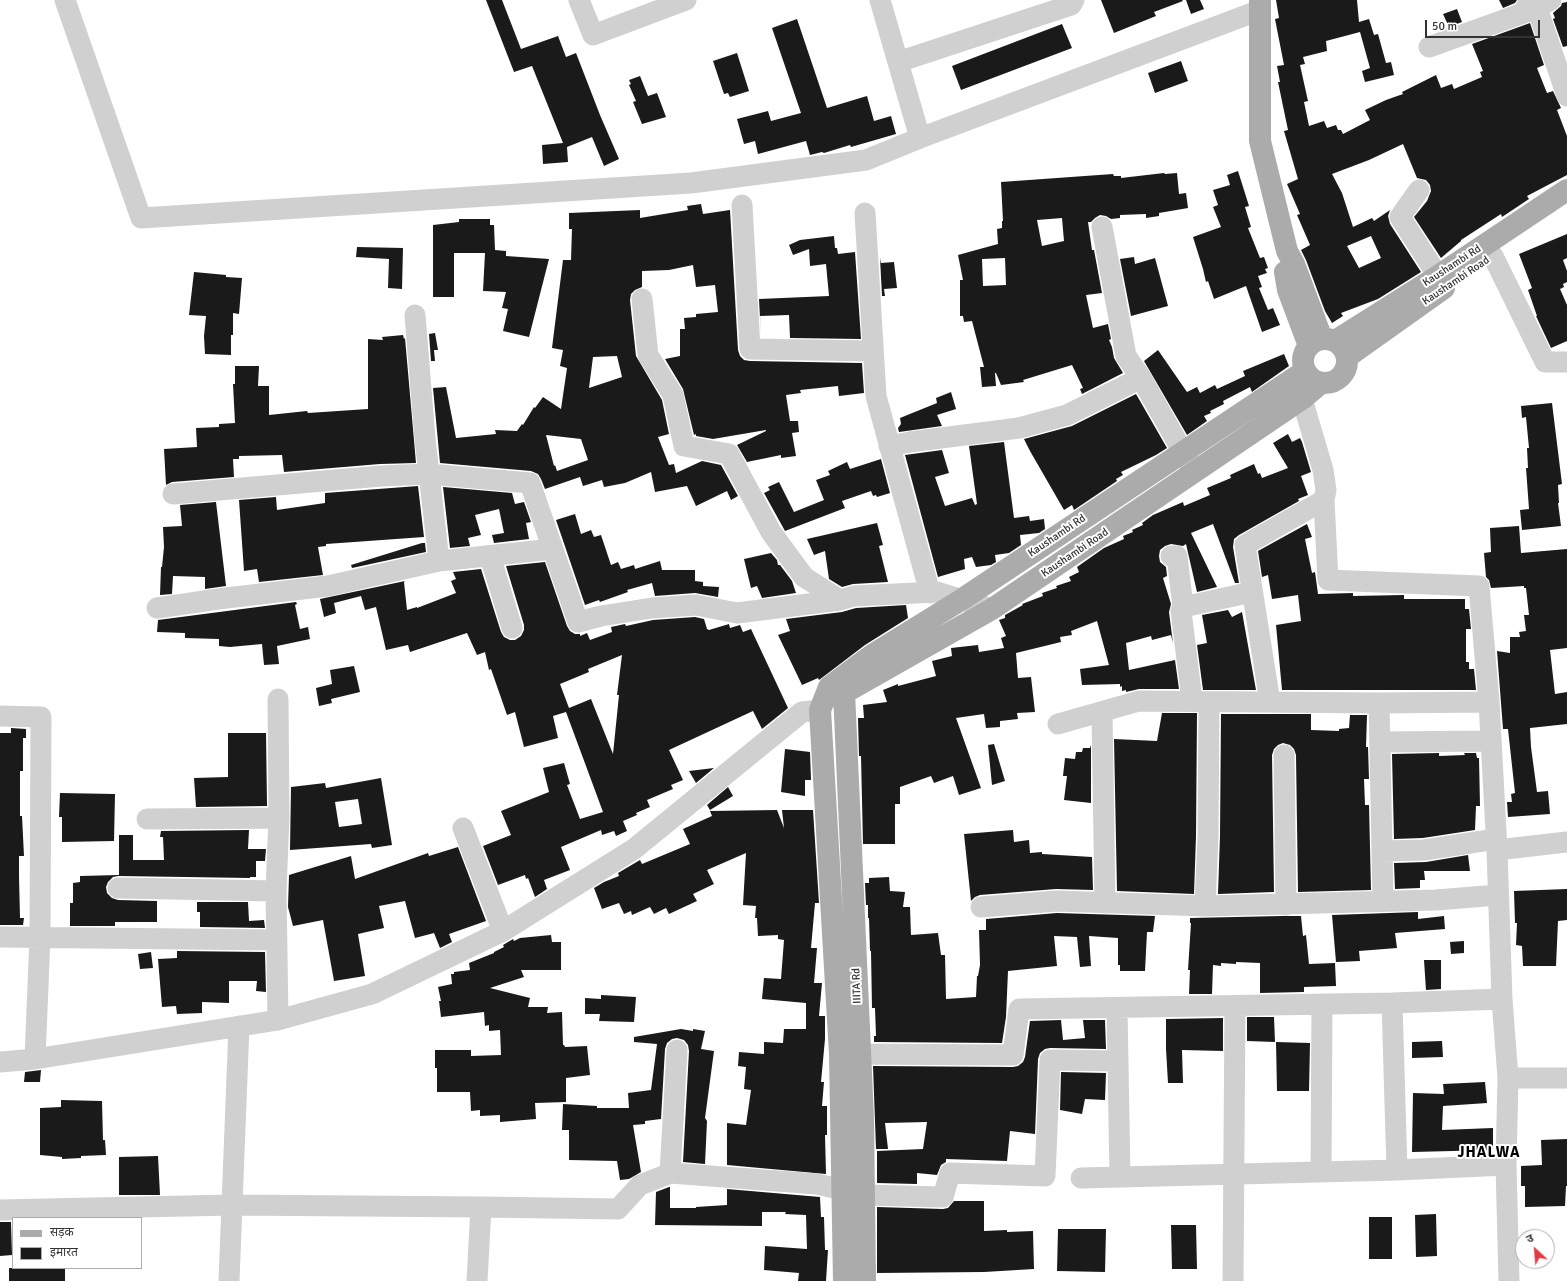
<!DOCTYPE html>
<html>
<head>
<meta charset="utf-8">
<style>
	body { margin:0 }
	#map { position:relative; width:1567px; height:1281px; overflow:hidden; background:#fff; font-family:Signika,"Noto Sans Devanagari",sans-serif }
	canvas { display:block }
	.legend { position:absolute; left:12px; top:1217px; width:130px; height:52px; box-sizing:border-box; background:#fff; border:1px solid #adadad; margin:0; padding:5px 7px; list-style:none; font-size:12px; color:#333 }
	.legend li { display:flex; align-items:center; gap:8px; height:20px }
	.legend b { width:20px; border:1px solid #adadad }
	.north { position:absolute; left:1515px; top:1229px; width:40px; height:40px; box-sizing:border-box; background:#fff; border:1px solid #adadad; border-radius:50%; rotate:334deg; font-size:11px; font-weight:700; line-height:16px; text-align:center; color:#333 }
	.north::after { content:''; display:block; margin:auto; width:14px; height:18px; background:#e63946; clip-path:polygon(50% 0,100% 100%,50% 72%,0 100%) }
	.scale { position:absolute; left:1425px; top:20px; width:115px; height:18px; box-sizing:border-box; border:2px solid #333; border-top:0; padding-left:5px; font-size:12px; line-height:14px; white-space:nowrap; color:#333; -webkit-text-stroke:3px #fff; paint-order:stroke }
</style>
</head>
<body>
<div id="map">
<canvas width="1567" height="1281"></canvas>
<ul class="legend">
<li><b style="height:5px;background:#ababab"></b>सड़क</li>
<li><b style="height:11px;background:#1a1a1a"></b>इमारत</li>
</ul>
<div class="north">उ</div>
<div class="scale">50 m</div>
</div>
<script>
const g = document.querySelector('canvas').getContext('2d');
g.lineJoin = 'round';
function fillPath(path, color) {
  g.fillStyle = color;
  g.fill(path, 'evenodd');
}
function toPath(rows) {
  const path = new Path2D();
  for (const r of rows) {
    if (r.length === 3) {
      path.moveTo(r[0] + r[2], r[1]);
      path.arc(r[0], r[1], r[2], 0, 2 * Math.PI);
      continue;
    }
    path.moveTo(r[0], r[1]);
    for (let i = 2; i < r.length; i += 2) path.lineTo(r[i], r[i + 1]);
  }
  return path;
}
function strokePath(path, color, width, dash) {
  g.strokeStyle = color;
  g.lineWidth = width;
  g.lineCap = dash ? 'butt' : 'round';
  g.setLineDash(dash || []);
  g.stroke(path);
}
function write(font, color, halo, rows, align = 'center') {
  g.font = font + ' Signika,sans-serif';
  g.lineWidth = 4;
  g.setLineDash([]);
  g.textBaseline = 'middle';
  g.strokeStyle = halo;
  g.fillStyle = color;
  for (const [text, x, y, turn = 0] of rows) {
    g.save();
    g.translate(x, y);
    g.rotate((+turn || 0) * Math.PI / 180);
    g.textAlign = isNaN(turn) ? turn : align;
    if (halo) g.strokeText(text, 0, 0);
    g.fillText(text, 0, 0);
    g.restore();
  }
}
const building = toPath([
	[486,0,502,0,521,49,558,36,566,57,576,53,600,115,619,159,604,166,592,137,567,147,568,162,543,164,542,145,563,143,532,66,514,72],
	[1101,0,1182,0,1183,1,1154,12,1156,16,1114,33],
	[1186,0,1200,0,1204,9,1191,14],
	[1276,0,1357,0,1359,22,1369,19,1374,35,1378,34,1386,63,1391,62,1394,75,1365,82,1362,71,1370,68,1360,32,1326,41,1327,51,1303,57,1305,64,1300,65,1308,101,1304,102,1309,126,1324,121,1327,128,1336,125,1338,130,1341,130,1343,134,1370,120,1365,110,1386,100,1403,94,1402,92,1436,75,1441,88,1452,84,1454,89,1482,77,1480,72,1483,71,1472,44,1530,23,1544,65,1537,68,1547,93,1553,91,1561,108,1557,110,1567,136,1567,175,1527,196,1529,199,1502,217,1501,214,1461,240,1461,241,1441,258,1414,217,1427,201,1431,191,1430,185,1426,180,1417,178,1403,144,1369,160,1332,174,1342,193,1353,227,1372,218,1374,221,1390,210,1388,216,1390,224,1421,272,1378,299,1341,313,1343,316,1332,323,1325,311,1306,260,1301,250,1310,245,1297,215,1300,214,1287,184,1298,179,1284,131,1288,130,1278,82,1280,82,1277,66,1284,65,1275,19,1279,18],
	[1371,236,1381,258,1359,268,1347,246],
	[1499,0,1517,0,1515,3,1503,8],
	[1567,2,1567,46,1563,47,1553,19,1555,18,1553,13,1561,6,1562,3],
	[1457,9,1462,22,1449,27,1443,14],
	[797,19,827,108,867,96,874,121,891,116,896,134,851,147,850,145,824,153,822,152,810,155,806,141,758,154,755,141,744,144,737,119,768,111,771,121,801,113,772,28],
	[1062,24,1072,48,961,90,952,66],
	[737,53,749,91,730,97,728,93,724,94,713,61],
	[1181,61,1188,81,1155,93,1148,73],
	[640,76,648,96,657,93,666,117,642,124,633,102,636,101,629,85,631,84,629,80],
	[1238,171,1249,206,1245,207,1251,227,1248,228,1260,258,1264,257,1268,268,1265,269,1267,273,1258,276,1262,287,1259,288,1268,310,1273,308,1280,325,1262,332,1246,286,1214,299,1208,281,1206,282,1203,269,1193,237,1221,227,1213,207,1218,205,1213,190,1230,185,1227,175],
	[1164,173,1165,174,1177,173,1179,194,1186,193,1188,208,1159,213,1159,216,1146,218,1146,214,1120,215,1120,218,1111,219,1106,216,1100,215,1095,218,1091,222,1088,222,1092,250,1094,250,1102,293,1086,295,1093,328,1108,324,1111,339,1109,340,1112,347,1114,358,1123,373,1082,394,1080,389,1083,388,1072,365,1023,380,1024,382,1001,385,996,373,995,373,996,386,982,387,980,367,984,367,972,321,964,322,963,316,960,316,960,280,963,280,958,255,998,244,997,229,1002,228,1002,221,1003,221,1001,182,1113,174,1114,176,1121,176,1121,178],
	[1062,218,1064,241,1042,246,1037,220],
	[1005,258,1006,285,983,286,982,259],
	[701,204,703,214,730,210,738,350,740,356,744,360,750,361,862,363,864,393,839,396,838,386,800,390,801,393,786,395,790,421,798,421,799,432,792,433,796,456,781,458,781,455,747,462,737,445,766,431,766,430,713,439,696,436,696,434,694,435,683,389,665,359,680,356,680,329,685,329,684,318,696,317,696,314,718,312,715,285,696,287,693,265,669,270,642,271,642,287,635,290,631,294,630,300,636,356,662,400,669,434,658,437,669,465,674,464,676,473,702,461,721,465,738,496,731,500,727,491,696,506,687,486,655,492,651,472,625,483,604,487,602,480,583,486,580,477,545,489,541,479,538,474,531,471,440,463,433,388,446,387,456,438,496,434,495,430,517,431,522,424,523,425,534,407,535,408,543,397,561,409,567,368,560,366,563,350,552,348,563,260,571,260,572,229,569,229,569,213,640,210,640,218,688,210,687,206],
	[617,356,622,377,589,388,593,357],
	[546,435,581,439,588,460,557,471,555,465,554,466],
	[459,219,490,219,490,225,494,225,495,250,506,251,506,256,549,259,529,337,503,331,508,309,502,308,506,292,483,291,485,253,454,253,454,297,433,297,433,225,459,222],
	[1567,234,1567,258,1563,260,1567,271,1567,282,1563,284,1564,287,1560,289,1567,305,1567,341,1551,348,1536,316,1537,316,1528,290,1532,288,1519,254],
	[834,236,835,248,837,248,838,254,855,252,861,339,790,338,789,315,760,316,761,337,759,299,829,296,826,264,810,266,809,249,793,255,789,245,800,240],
	[357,247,403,248,402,289,388,288,389,259,356,257],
	[1134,257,1135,264,1155,258,1168,306,1131,316,1120,259],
	[880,258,881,263,894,262,897,288,884,289,885,296,882,296],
	[194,272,226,275,226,277,242,278,239,314,233,313,233,335,231,335,231,355,205,354,204,336,206,316,189,315],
	[435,333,438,350,434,350,435,361,431,361,429,334],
	[403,335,404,339,405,338,416,463,380,464,284,472,282,455,239,456,239,459,233,459,234,477,172,482,166,485,164,449,197,447,196,428,219,427,219,424,235,423,233,384,235,384,235,366,259,366,258,386,269,386,269,415,307,411,308,413,368,409,368,339,383,340,382,337],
	[1158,350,1187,392,1197,387,1200,393,1215,385,1217,389,1245,376,1243,371,1284,354,1289,366,1252,392,1250,387,1223,401,1224,404,1210,411,1211,413,1204,416,1207,421,1187,435,1144,361],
	[951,392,956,409,937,415,942,426,899,432,898,428,901,424,900,418,937,403,936,398],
	[1136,394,1167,448,1156,455,1121,472,1123,475,1116,479,1117,481,1074,510,1072,505,1064,510,1030,451,1024,439,1072,426],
	[1552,403,1562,484,1558,485,1559,503,1558,503,1561,526,1522,530,1520,510,1529,509,1526,468,1528,468,1527,448,1529,448,1526,417,1522,418,1521,406],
	[1288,434,1292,442,1300,438,1302,442,1311,472,1301,476,1308,495,1298,499,1299,501,1239,535,1234,539,1233,547,1239,583,1235,583,1213,524,1191,533,1217,587,1197,592,1186,544,1183,546,1171,544,1165,546,1160,550,1159,556,1160,562,1166,567,1167,576,1163,578,1171,604,1169,612,1173,643,1171,635,1152,640,1151,636,1126,643,1129,670,1175,660,1179,689,1139,689,1126,692,1126,690,1122,691,1122,686,1120,687,1120,684,1082,685,1080,669,1109,665,1097,621,1071,631,1072,635,1060,637,1061,642,1016,653,1018,678,1031,677,1035,712,1017,713,1018,719,1000,721,1000,727,986,728,984,714,956,718,981,788,959,795,953,776,934,783,931,776,900,787,900,804,895,804,895,844,863,844,861,756,859,756,858,718,864,718,863,705,887,702,883,690,898,684,898,686,936,676,932,661,952,656,951,648,978,645,979,652,1004,648,1001,638,1006,636,999,620,1005,618,1005,615,1023,605,1022,604,1043,596,1042,593,1057,588,1056,586,1071,581,1069,577,1079,572,1077,567,1104,548,1124,539,1123,536,1133,532,1132,530,1143,525,1142,523,1153,515,1183,502,1184,506,1210,495,1207,488,1231,478,1230,475,1254,464,1258,474,1260,473,1262,478,1288,468,1273,443],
	[1004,442,1014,518,1029,516,1030,521,1044,519,1045,529,1039,533,1020,535,1021,545,1009,553,995,555,996,562,991,565,976,567,972,557,964,559,965,569,938,577,905,455,942,450,949,473,935,477,945,506,972,498,975,505,977,504,969,446],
	[881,459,890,493,877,497,876,495,873,496,871,491,842,501,845,508,785,531,764,493,770,490,768,487,779,482,794,512,824,500,816,480,830,475,828,471,847,462,850,469],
	[418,486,424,537,326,544,326,546,318,547,323,575,259,582,257,569,244,571,239,500,276,497,277,510,325,503,325,493],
	[443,487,512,493,515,504,524,502,531,522,526,523,529,539,494,543,492,535,504,533,499,509,475,515,481,535,468,538,470,546,450,548],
	[216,502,226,586,205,589,205,577,173,576,172,594,160,595,161,567,162,567,164,547,163,527,182,526,180,505],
	[575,514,581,534,591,530,594,537,601,535,611,565,618,562,621,569,634,565,635,569,660,561,662,570,695,570,695,581,703,582,703,586,719,587,718,597,695,593,655,596,652,583,627,590,628,592,600,602,599,600,585,605,556,520],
	[877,523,883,545,879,546,888,582,853,584,842,587,829,579,825,551,814,555,807,539],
	[1307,524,1312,537,1305,539,1312,573,1315,572,1318,594,1353,593,1353,596,1404,595,1404,599,1465,599,1465,609,1469,609,1471,629,1466,629,1466,662,1469,662,1469,669,1474,669,1476,690,1282,690,1276,625,1301,621,1298,595,1272,599,1268,575,1262,577,1258,551],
	[1519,526,1521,553,1567,549,1567,648,1550,650,1555,694,1567,692,1567,724,1530,728,1531,747,1537,792,1548,791,1550,814,1508,817,1507,802,1512,802,1511,794,1515,793,1508,729,1503,729,1497,651,1510,653,1510,637,1520,637,1519,632,1526,631,1524,615,1529,615,1526,588,1524,588,1524,586,1491,588,1489,580,1486,577,1484,553,1491,552,1490,528],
	[422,543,425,543,426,552,352,568,351,565],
	[771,553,777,560,778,565,780,565,792,581,796,593,762,598,757,586,751,588,744,559],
	[545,562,567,626,570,631,575,634,580,634,580,636,587,633,590,640,612,632,611,627,625,624,626,626,653,620,695,617,704,619,707,629,709,630,729,624,730,628,740,625,743,632,751,629,788,708,762,729,753,711,669,750,683,780,671,785,673,789,647,800,650,807,636,813,637,815,623,821,627,831,616,836,614,831,602,835,601,830,561,847,570,870,544,880,547,889,535,897,528,878,526,879,525,875,498,885,483,846,511,835,501,811,549,792,543,768,564,763,570,784,567,785,580,819,603,812,566,712,553,716,558,738,524,747,515,712,507,715,491,669,489,670,485,652,477,655,467,633,410,652,408,645,386,650,376,607,365,610,361,596,334,603,336,613,324,617,320,599,405,581,404,582,407,610,417,607,417,608,456,593,451,581,456,579,453,572,481,569,501,632,504,637,510,640,515,640,521,636,524,630,524,625,506,566],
	[622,655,617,695,619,695,613,754,591,699,569,708,560,684,589,672,588,669],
	[296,602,297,604,295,605,300,629,308,627,310,639,277,646,279,664,264,665,262,644,230,647,219,646,219,639,185,638,185,633,157,632,158,620],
	[906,605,908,618,865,645,819,680,818,678,802,685,778,635,790,631,786,619,842,612,856,608],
	[1228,610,1232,617,1242,612,1256,690,1203,690,1197,645,1207,643,1202,615],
	[354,666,360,692,331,699,332,703,319,706,316,688,332,684,330,670],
	[1162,713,1197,713,1196,836,1194,894,1117,891,1114,739,1157,741],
	[1221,714,1311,714,1311,730,1339,731,1339,729,1349,728,1350,715,1367,715,1366,747,1368,747,1369,779,1364,779,1365,805,1369,805,1371,890,1298,892,1296,755,1294,749,1290,745,1283,743,1278,745,1274,749,1272,755,1274,892,1218,894,1220,836],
	[11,728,26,729,26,738,23,738,23,771,20,771,20,816,22,816,24,856,19,856,19,876,20,918,24,918,23,925,0,925,0,733,11,733],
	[228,733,266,733,267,806,196,807,194,778,228,777],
	[994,744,1005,781,992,785,988,745],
	[1091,745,1091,803,1064,800,1067,776,1063,776,1065,758,1075,759,1076,752,1082,752,1083,748,1090,748],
	[785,749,810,752,811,780,805,780,805,796,781,792],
	[1439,753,1439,756,1465,755,1464,753,1476,753,1477,758,1479,758,1480,806,1476,806,1475,830,1423,838,1394,839,1392,754],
	[714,768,696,783,689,771],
	[381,778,392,845,372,848,371,844,290,850,291,787,325,783,326,788],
	[358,799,362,824,339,827,335,802],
	[728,787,733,796,710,810,707,805],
	[60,793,115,794,114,841,62,842,62,817,59,817],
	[777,810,784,828,782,810,813,810,819,903,815,903,811,948,817,948,814,983,822,983,819,1016,825,1016,825,1039,821,1082,824,1082,822,1106,827,1106,827,1135,825,1135,826,1174,727,1165,727,1123,746,1125,751,1090,744,1089,746,1067,738,1066,739,1052,764,1054,764,1042,783,1043,784,1029,806,1029,806,1003,762,999,764,978,781,979,784,940,778,939,778,935,758,936,757,918,755,918,756,906,743,905,746,853,707,870,714,884,693,894,697,901,669,914,666,908,654,914,650,907,632,915,631,911,624,914,619,903,602,909,594,888,604,882,619,876,618,873,640,860,642,864,690,844,683,829,712,816,710,811],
	[249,830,248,849,266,849,265,861,256,861,256,877,250,877,250,878,118,876,113,877,108,882,106,887,107,893,112,898,118,900,157,901,157,922,115,922,115,926,70,926,70,903,73,903,73,883,80,882,80,876,119,875,119,835,133,835,133,860,164,860,163,837,160,837,161,831],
	[1013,830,1014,842,1029,840,1030,853,1042,852,1042,854,1092,857,1093,890,1056,889,980,895,975,897,971,901,964,834],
	[458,847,486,921,449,934,452,942,440,948,434,933,415,938,405,901,379,906,384,928,358,934,365,976,334,981,323,920,293,926,288,907,289,875,351,856,355,879,428,853,429,856],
	[1468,855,1470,871,1424,871,1425,880,1420,880,1420,888,1395,889,1394,863,1426,862],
	[889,877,890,891,905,892,903,907,910,907,911,935,938,933,941,955,945,955,946,999,976,997,977,976,978,976,980,965,979,930,986,930,986,919,1057,913,1155,916,1153,932,1147,932,1145,971,1120,971,1120,965,1118,965,1118,938,1089,936,1091,966,1080,967,1077,937,1054,936,1057,966,1008,971,1006,1017,1002,1043,874,1042,874,1036,876,1036,875,1008,872,1008,871,951,870,951,869,918,868,918,868,905,866,905,865,883,869,883,869,878],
	[1567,889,1567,920,1558,921,1556,966,1523,966,1522,946,1516,945,1517,923,1515,923,1514,891],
	[197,902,248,902,249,921,264,920,265,928,200,927,200,912,197,912],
	[1418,912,1418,919,1444,916,1445,929,1395,933,1397,948,1359,951,1360,961,1336,962,1332,915],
	[1282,916,1301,916,1303,936,1306,935,1309,964,1335,963,1336,986,1304,987,1304,992,1260,993,1260,963,1236,962,1236,964,1221,963,1221,966,1213,965,1212,994,1189,994,1190,970,1188,970,1191,923,1190,923,1190,918],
	[551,935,552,942,561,942,561,970,521,970,524,977,490,988,530,998,528,1007,548,1007,547,1013,562,1012,563,1045,564,1045,565,1047,587,1046,590,1075,566,1078,566,1102,535,1103,536,1119,500,1122,500,1115,480,1116,480,1110,471,1111,470,1092,437,1092,437,1068,435,1068,435,1050,471,1050,471,1056,501,1055,500,1030,489,1031,489,1025,485,1026,484,1012,441,1017,439,1001,441,1001,438,987,452,984,451,974,454,974,454,972,470,970,469,963,494,953,494,952,504,947,503,945,513,939,514,941,520,938],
	[1464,941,1464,953,1451,954,1450,942],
	[177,951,265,952,266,992,256,991,257,981,229,981,229,1003,202,1002,202,1013,177,1014,176,1006,162,1007,158,959,177,958],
	[151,952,153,968,140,969,138,954],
	[1424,960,1441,960,1441,989,1426,990],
	[601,995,636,997,634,1022,599,1021,600,1014,585,1014,585,998,601,999],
	[1247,1017,1274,1017,1275,1042,1247,1041],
	[1223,1018,1223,1051,1182,1050,1183,1083,1168,1083,1166,1049,1166,1019],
	[1061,1020,1063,1040,1085,1038,1083,1020,1105,1020,1106,1049,1050,1048,1045,1049,1040,1053,1038,1059,1035,1134,1010,1131,1007,1161,946,1159,946,1162,941,1165,937,1175,917,1173,917,1184,877,1183,877,1151,923,1149,927,1122,885,1123,888,1149,876,1149,873,1066,1013,1067,1018,1066,1023,1062,1025,1057,1030,1021],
	[681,1029,693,1031,693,1029,705,1031,701,1049,714,1051,705,1118,707,1121,705,1164,683,1162,689,1051,688,1045,684,1040,677,1038,672,1039,667,1043,665,1049,661,1119,645,1121,645,1124,633,1125,641,1172,629,1179,620,1180,617,1161,569,1160,569,1130,562,1130,563,1104,597,1106,597,1108,629,1108,628,1093,651,1090,657,1044,634,1042,634,1037],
	[1442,1041,1443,1057,1412,1058,1412,1042],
	[1276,1042,1310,1043,1309,1091,1277,1091],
	[41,1070,40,1082,24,1082,25,1072],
	[1061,1072,1106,1073,1105,1100,1085,1099,1082,1114,1060,1110],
	[1485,1082,1487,1103,1443,1106,1442,1130,1493,1128,1493,1150,1412,1152,1413,1093,1444,1094,1443,1084],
	[61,1100,102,1101,103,1140,105,1140,106,1155,81,1156,81,1158,62,1159,62,1157,40,1155,40,1108,61,1107],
	[1567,1139,1567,1186,1566,1186,1565,1206,1525,1207,1525,1186,1521,1186,1521,1166,1542,1165,1541,1140],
	[158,1156,160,1195,119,1195,119,1157],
	[669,1187,670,1187,670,1208,696,1208,696,1207,727,1205,727,1189,820,1197,821,1217,824,1217,825,1250,828,1250,826,1281,798,1281,799,1273,764,1270,765,1246,807,1249,806,1215,785,1214,786,1212,762,1212,762,1226,655,1225,656,1192],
	[954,1201,984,1201,984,1231,1007,1230,1007,1232,1033,1231,1034,1269,984,1272,877,1273,877,1207,943,1209,948,1208],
	[1436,1214,1437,1256,1416,1257,1415,1215],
	[1369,1217,1392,1217,1392,1259,1369,1259],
	[0,1222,11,1222,12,1255,0,1256],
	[1171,1225,1196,1225,1197,1269,1172,1269],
	[1058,1229,1106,1229,1105,1272,1057,1271],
	[9,1268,65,1268,65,1281,9,1281]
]);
const minor = toPath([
	[65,0,141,218,691,183,866,160,920,138],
	[579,0,593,35,686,0],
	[880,0,920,138,1260,10],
	[1526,7,1526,9,1537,8,1567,96],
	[1429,47,1537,8,1551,0],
	[898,62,1071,5,1074,0],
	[1419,190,1400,217,1438,276],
	[742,205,750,349,873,351],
	[865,213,876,396,930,593],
	[1102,227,1126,356,1141,378,1192,468],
	[1493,256,1545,362,1567,362],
	[642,299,648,355,673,395,684,446,729,454,771,532,804,577,840,600],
	[415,315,425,439,439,561],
	[1302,399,1323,470,1326,490,1324,500,1328,580,1479,586,1489,702,1497,850,1502,999,1508,1078,1506,1165,1509,1281],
	[889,446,910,442,1019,428,1067,415,1141,378],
	[173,494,381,476,429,474,530,483,578,622,601,616,652,608,696,605,737,613,840,600,854,596,937,592,992,609],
	[490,556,512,628],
	[1171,556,1177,556,1183,607,1181,611,1192,700,1183,701],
	[1183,607,1252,592],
	[157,608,218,599,328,586,439,561,553,549],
	[1270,702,1245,545,1324,500],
	[1379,703,1383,900],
	[1102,712,1105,903],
	[0,716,41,717,40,937,35,1059],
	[1058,724,1139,701,1379,703,1489,702],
	[1380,742,1491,741],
	[1284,755,1286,905],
	[147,819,279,818],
	[463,828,503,931],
	[1497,850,1567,842],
	[1383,851,1424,850,1496,839],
	[118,888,276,891],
	[1205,906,1208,836,1209,702],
	[981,907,1057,901,1205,906,1436,900,1498,895],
	[0,937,277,940],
	[1392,1003,1397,1170],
	[1117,1008,1120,1177],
	[278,1020,276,891,279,818,278,699],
	[677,1050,670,1173,817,1184,864,1195,943,1197,950,1173,1045,1176,1050,1060,1118,1061],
	[843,1054,1013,1055,1019,1009,1392,1003,1502,999],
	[0,1062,35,1059,278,1020,372,994,503,931,634,849,802,712,820,710],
	[1508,1078,1567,1078],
	[1321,1172,1322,1004],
	[1081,1178,1397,1170,1506,1165],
	[0,1210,232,1205,481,1207],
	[229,1281,239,1026],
	[477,1281,481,1207,618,1209,640,1185,671,1173],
	[1233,1281,1235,1006]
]);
const major = toPath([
	[1260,0,1260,141,1287,251,1294,264,1322,339],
	[1285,272,1288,290,1309,346],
	[1325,361,22],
	[1335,341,1438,276,1567,190],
	[1347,357,1444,288],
	[844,692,863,1118,865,1281],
	[837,697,992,609,1302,399,1321,383],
	[844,1281,840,1054,820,710,829,687,872,655,961,600,1305,371]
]);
const streetNames = [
	["Kaushambi Rd",1452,266,-33],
	["Kaushambi Road",1456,281,-34],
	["Kaushambi Rd",1057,536,-34],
	["Kaushambi Road",1075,553,-34],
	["IIITA Rd",857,986,-92]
];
const districtNames = [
	["JHALWA",1489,1153]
];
fillPath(building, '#1a1a1a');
strokePath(minor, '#d0d0d0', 21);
strokePath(major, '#ababab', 22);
write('11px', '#333', '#fff', streetNames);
g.letterSpacing = '1px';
write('bold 15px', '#000', '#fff', districtNames);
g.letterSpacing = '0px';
</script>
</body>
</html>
